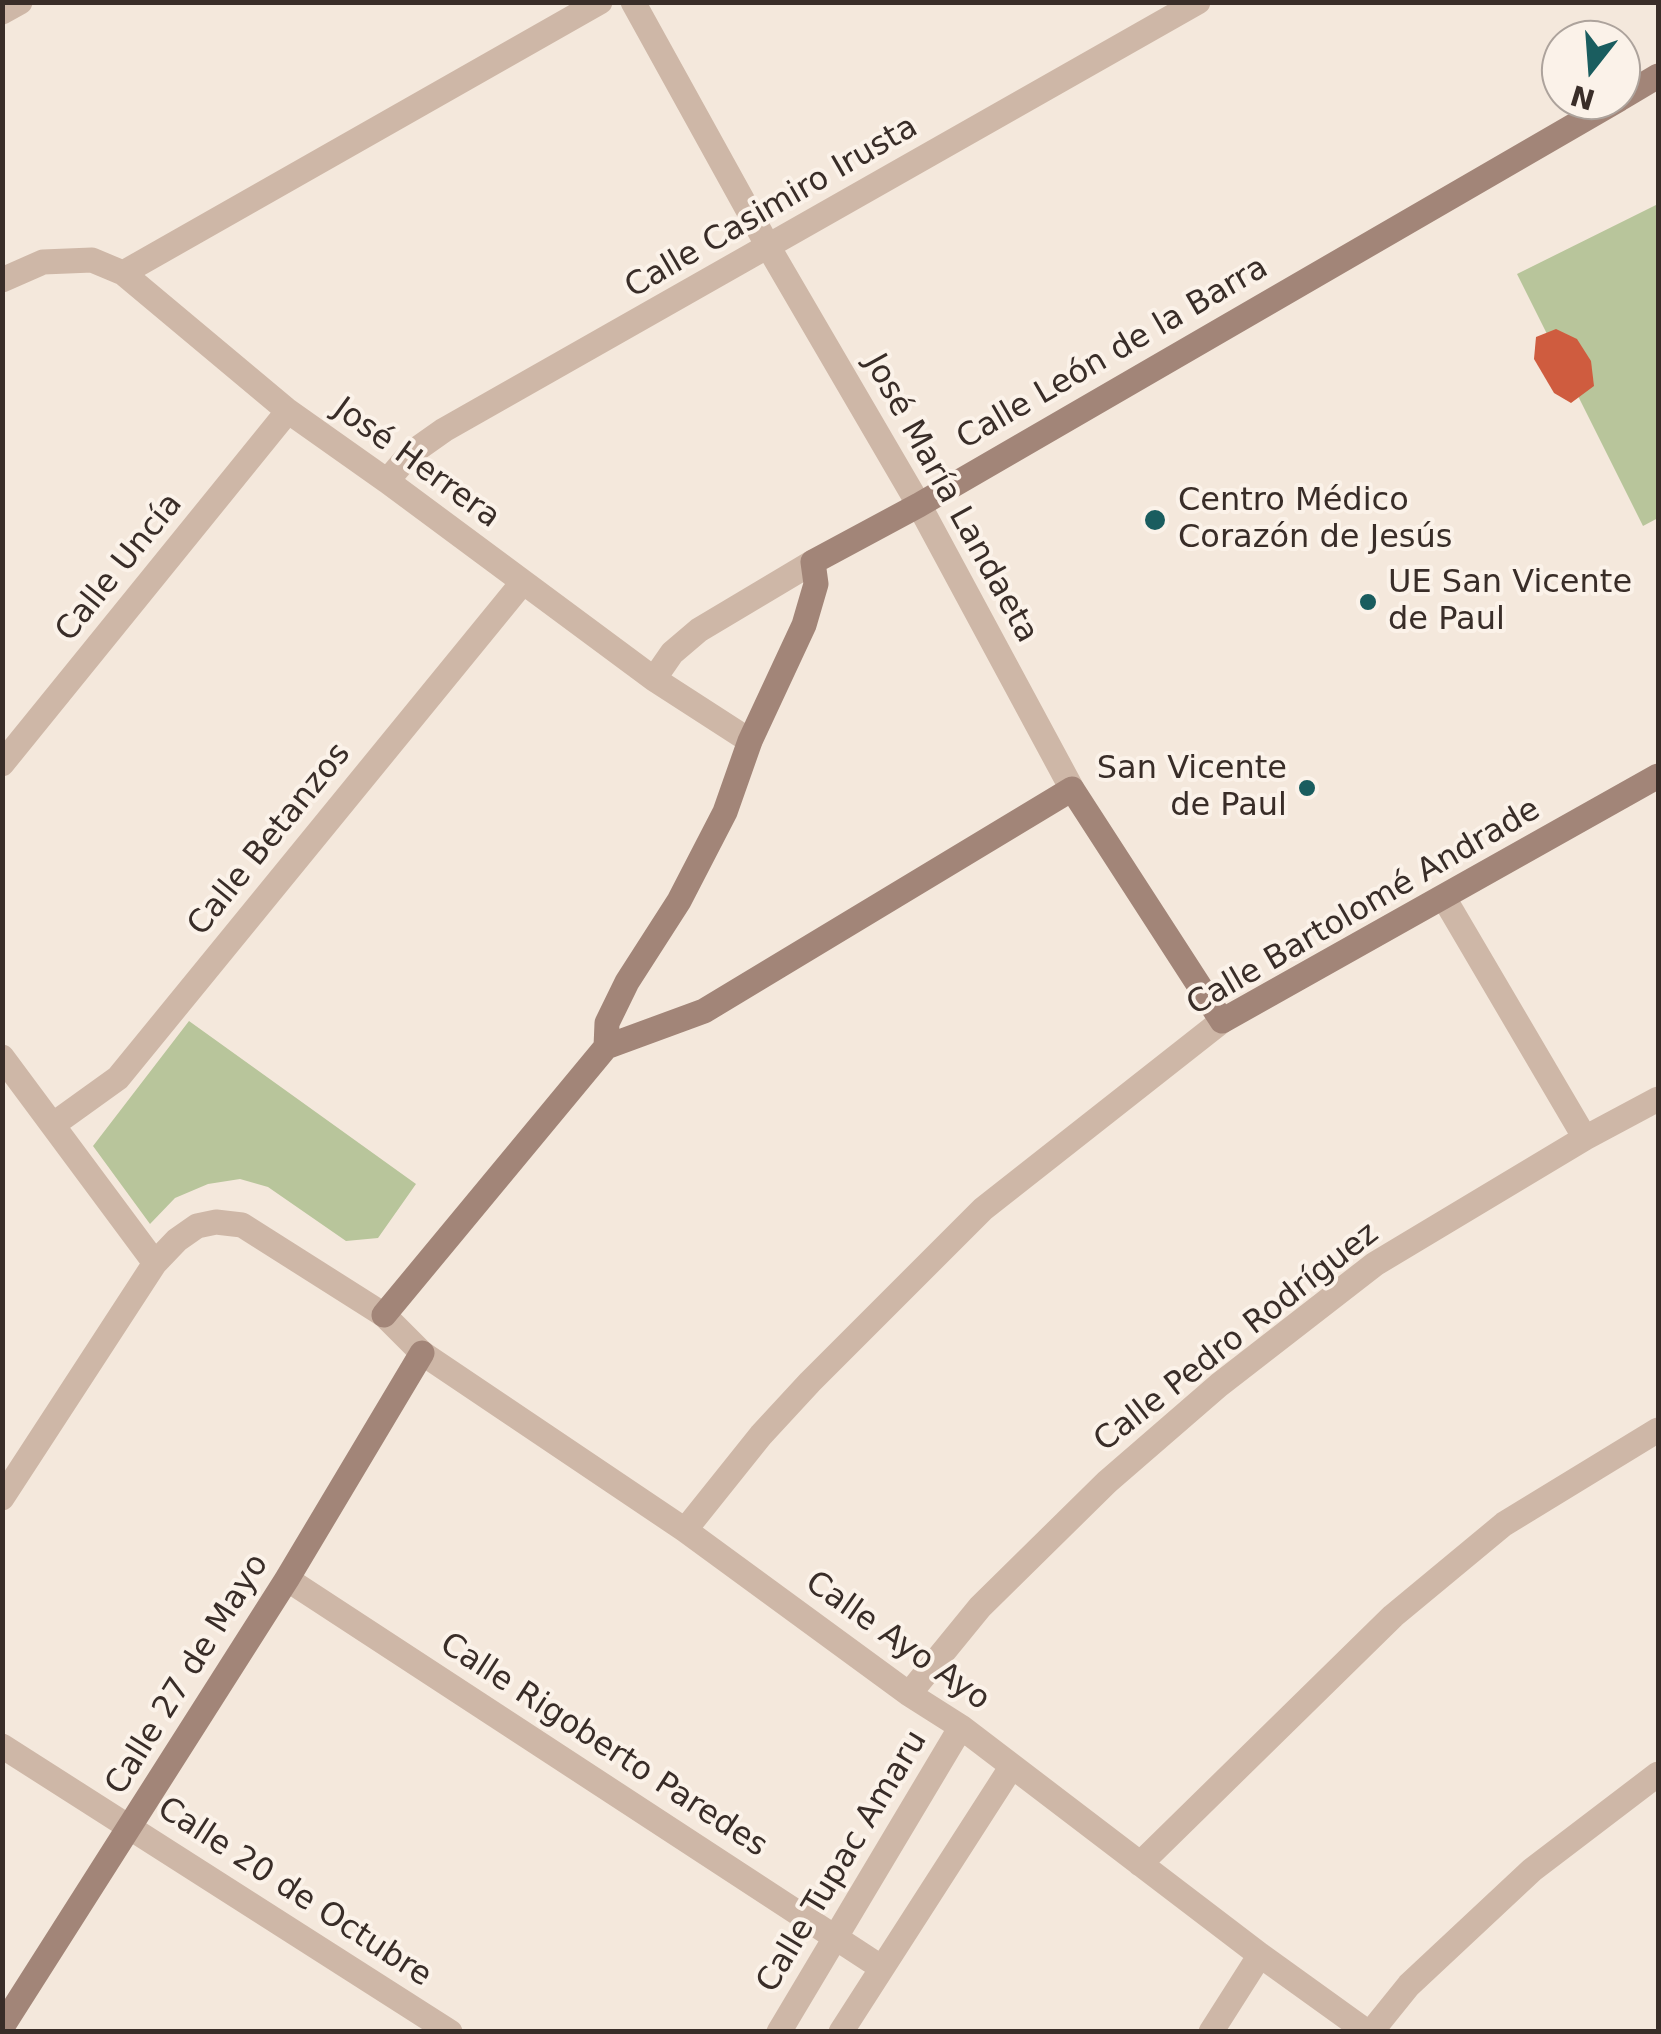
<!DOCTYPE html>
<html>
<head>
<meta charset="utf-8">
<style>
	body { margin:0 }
	#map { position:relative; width:1661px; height:2034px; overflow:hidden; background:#f4e8dc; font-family:"DejaVu Sans",sans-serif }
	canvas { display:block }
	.frame { position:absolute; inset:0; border:5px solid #392d28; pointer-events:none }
	.north { position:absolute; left:1541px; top:20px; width:100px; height:100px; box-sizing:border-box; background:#fbf2e9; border:2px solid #ada39c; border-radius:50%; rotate:197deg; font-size:28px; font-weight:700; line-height:40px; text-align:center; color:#392d28 }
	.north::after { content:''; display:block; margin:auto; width:35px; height:45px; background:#1a5d5f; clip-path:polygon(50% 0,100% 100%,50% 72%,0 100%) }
</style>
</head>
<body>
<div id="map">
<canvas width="1661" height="2034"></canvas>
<div class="frame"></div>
<div class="north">N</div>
</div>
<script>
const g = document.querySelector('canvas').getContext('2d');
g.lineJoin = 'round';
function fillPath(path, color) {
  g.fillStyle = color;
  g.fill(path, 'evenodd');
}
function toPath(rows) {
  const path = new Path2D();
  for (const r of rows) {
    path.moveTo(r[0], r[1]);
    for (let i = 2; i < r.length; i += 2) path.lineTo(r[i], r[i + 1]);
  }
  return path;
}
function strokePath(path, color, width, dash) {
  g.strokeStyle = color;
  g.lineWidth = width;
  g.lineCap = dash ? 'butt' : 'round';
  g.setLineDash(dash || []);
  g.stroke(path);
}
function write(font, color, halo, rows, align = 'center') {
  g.font = font + ' "DejaVu Sans",sans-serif';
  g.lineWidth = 8;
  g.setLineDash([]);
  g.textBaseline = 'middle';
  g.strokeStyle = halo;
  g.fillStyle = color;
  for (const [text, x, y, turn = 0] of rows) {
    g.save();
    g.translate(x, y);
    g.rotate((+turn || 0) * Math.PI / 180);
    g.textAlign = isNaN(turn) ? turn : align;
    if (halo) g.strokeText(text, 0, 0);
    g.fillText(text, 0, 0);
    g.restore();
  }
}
const green = toPath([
	[1658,204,1658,518,1643,526,1517,274],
	[189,1021,416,1184,378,1238,346,1241,268,1187,240,1179,208,1184,175,1198,150,1224,93,1146]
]);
const building = toPath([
	[1556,329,1577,339,1591,361,1594,386,1571,403,1554,393,1534,359,1536,337]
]);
const street = toPath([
	[633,2,769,248,919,505,1072,789],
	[2,12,20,2],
	[123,273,600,2],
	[2,280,43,262,92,260,123,273,288,411,387,481,654,679,750,741],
	[387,481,410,454,444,430,1198,2],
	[654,679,672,653,699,630,813,562],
	[2,764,288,411],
	[1444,898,1585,1138],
	[2,1057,155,1263],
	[54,1124,118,1078,523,582],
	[2,1498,155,1263,177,1240,197,1226,216,1222,242,1225,384,1315,422,1353,685,1530,909,1694,961,1727,1260,1955,1367,2032],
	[685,1530,761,1435,810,1382,983,1209,1222,1021],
	[287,1579,882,1968],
	[909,1694,980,1607,1107,1482,1219,1385,1375,1264,1585,1138,1658,1099],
	[2,1746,450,2032],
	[1140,1864,1393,1616,1504,1524,1658,1430],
	[779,2032,961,1727],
	[841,2032,1012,1766],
	[1211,2032,1260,1955],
	[1371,2032,1409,1985,1532,1870,1658,1774]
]);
const secondary = toPath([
	[1621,98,1658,76],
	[606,1047,607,1023,627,982,679,901,725,812,750,741,804,625,816,584,813,562,919,505,1618,100],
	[384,1315,606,1047,704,1011,1072,789,1222,1021,1658,776],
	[2,2027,287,1579,422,1353]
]);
const markers = [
	[1155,520,12,"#1a5d5f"],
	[1368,602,10,"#1a5d5f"],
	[1307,788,10,"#1a5d5f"]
];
const streetNames = [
	["Calle Casimiro Irusta",772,208,-30],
	["Calle León de la Barra",1113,354,-30],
	["José Herrera",416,464,36],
	["José María Landaeta",950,499,61],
	["Calle Uncía",120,568,-51],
	["Calle Betanzos",270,840,-51],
	["Calle Bartolomé Andrade",1364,908,-30],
	["Calle Pedro Rodríguez",1237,1338,-38],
	["Calle Ayo Ayo",897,1642,35],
	["Calle 27 de Mayo",188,1675,-58],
	["Calle Rigoberto Paredes",603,1746,33],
	["Calle Tupac Amaru",843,1862,-59],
	["Calle 20 de Octubre",294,1893,33]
];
const poiNames = [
	["Centro Médico",1178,502],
	["Corazón de Jesús",1178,539],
	["UE San Vicente",1388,584],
	["de Paul",1388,621],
	["San Vicente",1287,770,"right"],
	["de Paul",1287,807,"right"]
];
fillPath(green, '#b8c59b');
fillPath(building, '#cf5c3f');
strokePath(street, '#ceb7a7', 25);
strokePath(secondary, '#a28578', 25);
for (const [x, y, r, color] of markers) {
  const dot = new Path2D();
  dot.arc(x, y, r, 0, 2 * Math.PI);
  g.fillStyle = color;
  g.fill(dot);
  strokePath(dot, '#fbf2e9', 4);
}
write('32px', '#392d28', '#fbf2e9', streetNames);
write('32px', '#392d28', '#fbf2e9', poiNames, 'left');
</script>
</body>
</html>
